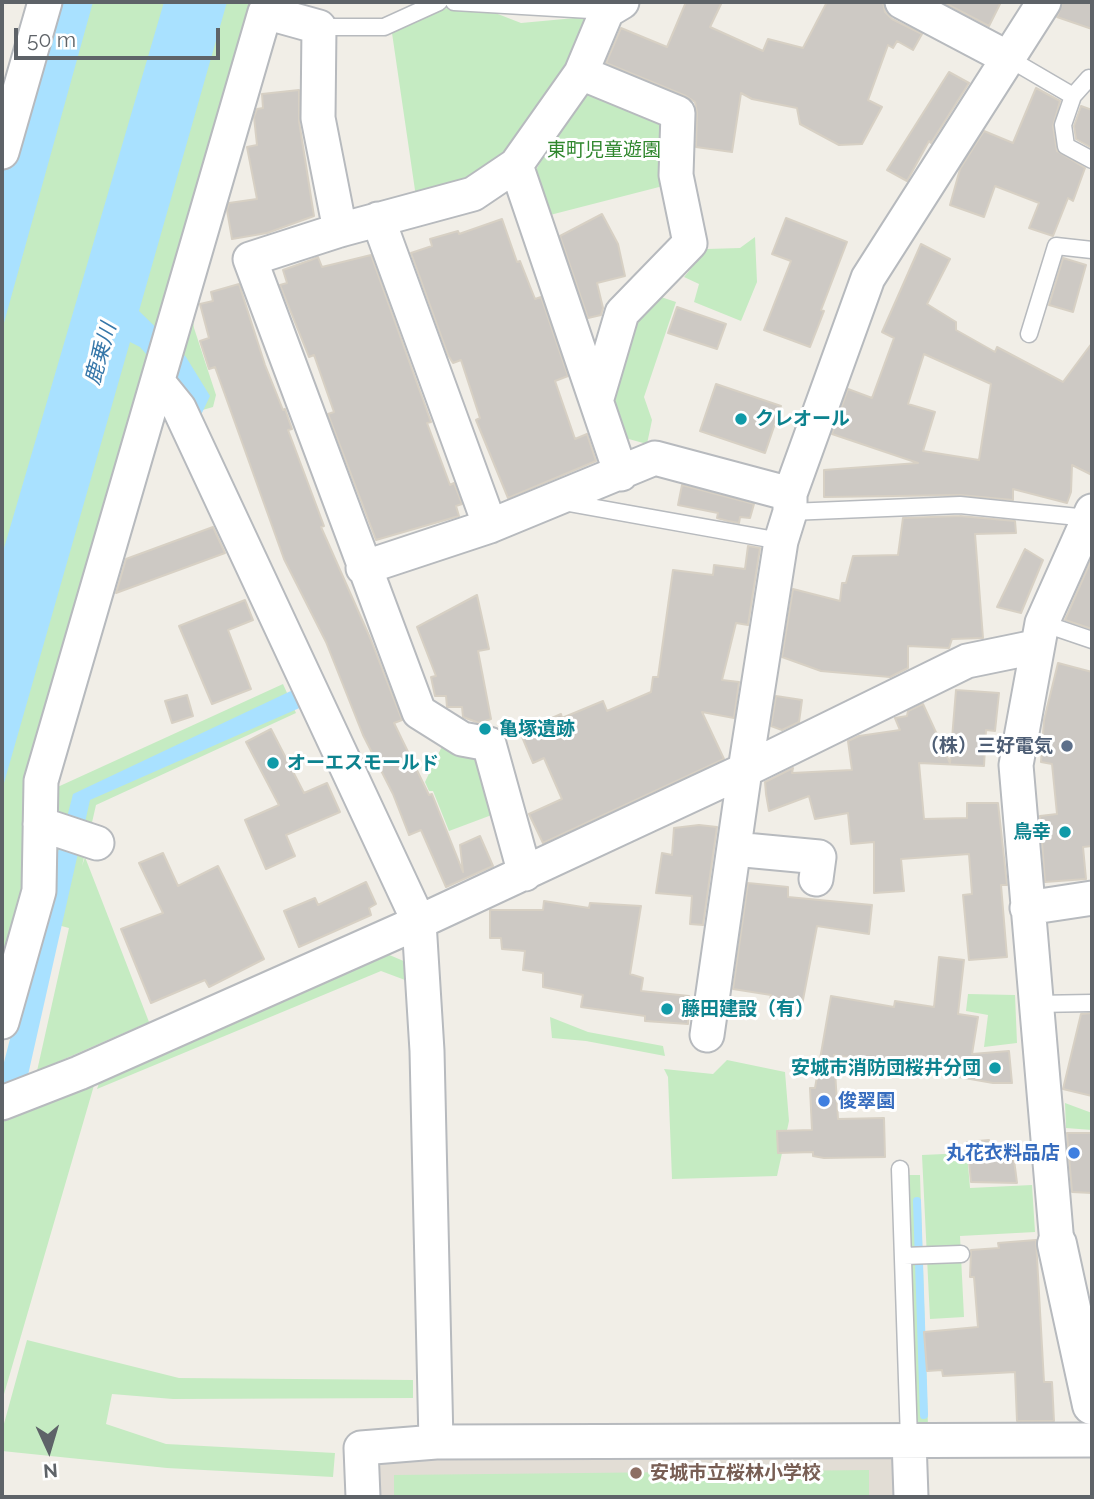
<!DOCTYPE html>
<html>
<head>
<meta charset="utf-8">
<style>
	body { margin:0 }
	#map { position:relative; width:1094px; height:1499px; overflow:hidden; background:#f1eee7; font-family:Raleway,sans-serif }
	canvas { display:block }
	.frame { position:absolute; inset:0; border:4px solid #5e6368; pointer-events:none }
	.north { position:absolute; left:14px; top:1415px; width:70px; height:70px; -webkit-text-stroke:5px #fff; paint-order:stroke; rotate:176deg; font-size:19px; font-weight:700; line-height:28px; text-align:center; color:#5e6368 }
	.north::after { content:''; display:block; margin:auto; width:24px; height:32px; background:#5e6368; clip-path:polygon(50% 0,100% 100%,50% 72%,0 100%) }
	.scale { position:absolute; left:14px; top:28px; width:206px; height:32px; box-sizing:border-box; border:4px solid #5e6368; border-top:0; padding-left:9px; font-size:21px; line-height:24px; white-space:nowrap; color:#5e6368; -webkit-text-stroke:5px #fff; paint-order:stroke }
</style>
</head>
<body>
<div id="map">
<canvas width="1094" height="1499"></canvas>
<div class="frame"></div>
<div class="north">N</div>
<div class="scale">50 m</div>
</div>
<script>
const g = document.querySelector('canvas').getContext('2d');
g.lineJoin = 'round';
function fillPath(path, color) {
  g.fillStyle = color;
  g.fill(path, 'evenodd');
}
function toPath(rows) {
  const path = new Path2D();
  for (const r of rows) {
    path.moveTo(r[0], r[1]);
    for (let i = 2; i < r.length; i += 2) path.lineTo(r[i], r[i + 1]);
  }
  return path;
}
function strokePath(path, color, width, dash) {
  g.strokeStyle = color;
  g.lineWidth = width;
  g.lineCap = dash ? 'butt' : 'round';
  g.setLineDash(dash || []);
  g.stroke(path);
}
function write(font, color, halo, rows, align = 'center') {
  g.font = font + ' Raleway,"Noto Sans JP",sans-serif';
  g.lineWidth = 6;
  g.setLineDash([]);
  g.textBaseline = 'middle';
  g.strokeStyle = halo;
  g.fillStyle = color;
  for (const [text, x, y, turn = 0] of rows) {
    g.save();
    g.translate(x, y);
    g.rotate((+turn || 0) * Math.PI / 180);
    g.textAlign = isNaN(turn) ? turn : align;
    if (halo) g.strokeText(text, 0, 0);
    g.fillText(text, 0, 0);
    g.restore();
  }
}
const education = toPath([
	[909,1440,911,1497,362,1497,361,1448]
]);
const green = toPath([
	[78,2,260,2,2,982,2,304],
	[447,8,490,11,521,23,586,17,565,71,530,129,465,184,416,197,392,33],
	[582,89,663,118,663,186,550,215,533,175],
	[755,237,757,282,741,321,694,302,699,284,684,277,707,249,740,248],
	[655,295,676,302,644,397,652,420,647,444,625,438,609,391,630,318],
	[191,305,194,328,216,395,213,407,192,413,173,350],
	[283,684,296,713,96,805,82,866,85,857,149,1022,37,1071,69,928,39,920,51,790],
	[445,740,478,754,497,813,449,831,433,791,429,791,425,782],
	[380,951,413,965,414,1003,405,980,381,971,97,1089,100,1080],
	[968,994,1015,995,1017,1043,984,1047,988,1015,966,1011],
	[550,1017,588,1032,663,1046,665,1056,586,1041,552,1038],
	[727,1060,785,1072,789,1121,777,1176,672,1179,668,1077,664,1069,713,1074],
	[95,1082,2,1401,2,1117],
	[1065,1103,1092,1113,1092,1130,1066,1128],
	[967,1153,970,1188,1032,1185,1035,1232,960,1236,964,1317,930,1319,922,1155],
	[906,1175,920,1175,928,1427,918,1428,914,1422],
	[27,1340,179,1378,413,1380,413,1398,173,1399,112,1394,106,1424,166,1444,335,1453,333,1477,167,1468,2,1451,2,1431],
	[869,1470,869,1497,394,1497,394,1475]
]);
const water = toPath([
	[48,2,93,2,2,330,2,165],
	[164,2,227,2,139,311,186,357,210,396,200,417,140,347,130,342,2,790,2,555],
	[295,689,304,706,90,800,26,1084,2,1093,2,1070,73,794]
]);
const stream = toPath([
	[917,1201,924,1415]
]);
const building = toPath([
	[686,2,722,2,710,27,763,51,768,39,803,48,827,2,883,2,885,12,892,19,922,34,913,50,897,41,893,48,888,45,868,100,882,107,862,144,839,145,800,124,797,108,752,99,741,93,732,152,696,147,697,113,695,102,686,96,606,63,621,28,667,47,686,2],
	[943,2,1001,2,989,26,943,2],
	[1063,2,1092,2,1092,29,1057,17,1063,2],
	[949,72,969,83,931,143,929,141,907,181,887,170,949,72],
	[1036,88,1060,101,1053,126,1057,151,1085,168,1073,201,1068,198,1053,236,1029,228,1039,203,995,186,984,217,950,205,960,169,984,131,1013,143,1036,88],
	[299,90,299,121,314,216,267,233,232,239,227,210,229,203,257,199,247,147,257,145,254,117,257,109,263,108,262,94,299,90],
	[1081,106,1092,110,1092,148,1076,139,1074,126,1081,106],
	[602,214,618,244,625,276,597,283,603,308,601,315,588,318,560,236,602,214],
	[786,218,847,242,821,310,824,311,810,347,764,330,791,261,772,254,786,218],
	[502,219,517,262,520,261,535,299,541,297,568,376,555,381,575,439,587,434,596,461,508,498,476,420,480,418,461,360,453,363,448,355,411,253,432,246,430,239,458,231,459,234,502,219],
	[921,244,950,259,927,304,956,322,956,330,995,352,997,347,1063,382,1092,343,1092,475,1072,465,1071,492,1067,503,1013,489,1013,500,960,495,824,497,824,470,918,463,832,434,848,389,872,398,894,338,882,332,921,244],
	[924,354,991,384,979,460,923,451,935,412,908,404,924,354],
	[371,255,431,422,427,423,450,485,454,483,462,504,456,506,459,516,376,540,328,414,334,412,314,355,309,357,280,285,287,283,283,270,311,260,318,257,322,267,371,255],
	[1063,258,1086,265,1073,312,1049,305,1063,258],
	[239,284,265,365,283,410,285,409,292,429,288,430,324,526,321,527,371,640,402,720,394,723,429,795,432,794,463,872,460,845,480,836,493,866,446,887,421,830,409,835,393,794,363,735,326,642,284,559,215,367,209,369,200,341,209,338,200,304,213,301,211,292,239,284],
	[677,307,726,324,717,349,668,333,677,307],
	[716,384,781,406,765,453,700,431,716,384],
	[682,485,754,504,750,518,740,517,739,523,728,521,717,518,718,513,678,505,682,485],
	[960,516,1015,521,1016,533,975,534,983,638,952,639,949,648,908,646,908,668,890,677,821,671,782,657,793,589,840,601,842,583,846,583,853,556,898,555,903,518,960,516],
	[213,527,225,553,116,593,126,559,213,527],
	[748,546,760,548,748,625,736,623,722,680,739,682,734,718,702,712,724,759,543,843,529,814,562,799,544,758,533,763,520,732,561,714,562,718,603,701,607,711,651,692,653,677,658,677,673,570,713,575,714,565,745,569,748,546],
	[1025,549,1043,560,1021,613,997,607,1025,549],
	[1092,558,1092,629,1065,620,1092,558],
	[477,595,489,649,478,651,491,719,479,723,463,717,462,707,447,707,446,696,435,696,431,677,436,676,417,627,477,595],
	[245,600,253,620,228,630,251,689,212,704,179,626,245,600],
	[1058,663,1092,672,1092,846,1083,847,1086,879,1045,882,1040,816,1057,814,1052,764,1041,762,1044,720,1058,663],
	[956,690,999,693,995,731,986,730,984,766,919,763,924,819,967,818,967,803,998,803,1007,885,1001,885,1007,957,969,960,963,895,972,894,969,854,901,859,904,891,874,893,874,842,851,844,848,813,815,819,809,796,769,811,766,794,765,782,793,768,792,773,852,770,848,741,859,736,900,730,895,718,907,716,908,711,923,704,950,763,956,690],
	[187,695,193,716,172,723,165,701,187,695],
	[776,696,802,700,799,722,782,730,771,726,776,696],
	[271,729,304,793,327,783,340,812,286,835,295,856,266,869,245,820,279,805,246,742,271,729],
	[699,825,717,827,703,925,690,924,692,896,656,893,662,853,672,855,674,828,699,825],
	[163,853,178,886,218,866,264,959,209,987,205,980,151,1003,121,929,163,913,139,863,163,853],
	[366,882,376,904,369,908,371,915,299,947,284,911,315,898,318,905,366,882],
	[748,883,788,887,788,897,872,905,869,934,817,926,802,1005,770,1000,771,995,733,989,748,883],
	[544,901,589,908,590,903,641,906,630,974,643,978,641,991,689,996,688,1024,645,1021,645,1016,581,1007,583,995,543,987,543,973,523,970,525,951,502,949,501,938,490,938,490,910,543,910,544,901],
	[939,957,964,960,958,1014,978,1017,972,1054,1009,1051,1012,1083,993,1083,834,1055,838,1119,884,1118,885,1157,824,1158,813,1156,813,1152,778,1153,777,1131,812,1130,810,1088,815,1088,831,996,894,1007,895,1001,934,1007,939,957],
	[1092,1013,1092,1096,1063,1089,1081,1014,1092,1013],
	[1067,1133,1092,1133,1092,1193,1072,1192,1067,1133],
	[989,1140,990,1152,1013,1152,1017,1183,971,1182,967,1142,989,1140],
	[1036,1240,1044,1382,1052,1382,1054,1421,1017,1421,1015,1372,943,1376,942,1370,927,1371,924,1332,978,1327,974,1277,970,1277,971,1250,999,1248,998,1243,1036,1240]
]);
const service = toPath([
	[454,2,607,11],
	[319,27,384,27,439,2],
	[1008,58,1073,96,1063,125,1066,146,1092,160],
	[1073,96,1089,78,1092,79],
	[1029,334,1056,246,1092,250],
	[563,502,781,541],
	[790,512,960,505,1088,518],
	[1042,623,1092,640],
	[1035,1004,1092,1003],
	[900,1169,909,1440],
	[904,1256,961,1254]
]);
const minor = toPath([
	[902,2,1008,58],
	[581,73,607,11,622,2],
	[2,152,45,2],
	[516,165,621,474],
	[378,219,490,526],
	[158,382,179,408,419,922,427,1051,436,1442],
	[363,568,490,526,655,458,790,494],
	[40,824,97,843],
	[734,849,819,857,816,879],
	[525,874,489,744,462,739,419,712,250,259,340,230,473,194,516,165,581,73,678,113,676,175,690,243,622,313,597,398],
	[1027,908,1092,898],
	[2,1022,39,891,41,781,265,12,319,27,318,118,340,230],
	[707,1035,745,770,781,541,790,512,790,494,868,278,1044,2],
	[2,1103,79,1073,419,922,745,770,967,661,1035,647],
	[1057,1244,1016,765,1042,623,1092,511],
	[909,1440,911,1497],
	[363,1497,361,1448,436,1442,1092,1440]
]);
const tertiary = toPath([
	[1057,1244,1092,1405]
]);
const markers = [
	[741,419,7,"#0f9aa8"],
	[485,729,7,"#0f9aa8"],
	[1067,746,7,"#5c6f8a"],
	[273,763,7,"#0f9aa8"],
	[1065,832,7,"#0f9aa8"],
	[667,1009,7,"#0f9aa8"],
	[995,1068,7,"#0f9aa8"],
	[824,1101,7,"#3f7fe0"],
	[1074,1153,7,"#3f7fe0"],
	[636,1473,7,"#8d6e63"]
];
const parkNames = [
	["東町児童遊園",604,150]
];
const cultureNames = [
	["クレオール",755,419],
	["亀塚遺跡",499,729],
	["オーエスモールド",287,763],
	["鳥幸",1051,832,"right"],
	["藤田建設（有）",681,1009],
	["安城市消防団桜井分団",981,1068,"right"]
];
const serviceNames = [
	["（株）三好電気",1053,746]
];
const shopNames = [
	["俊翠園",838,1101],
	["丸花衣料品店",1060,1153,"right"]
];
const educationNames = [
	["安城市立桜林小学校",650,1473]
];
const waterNames = [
	["鹿乗川",101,354,-74]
];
fillPath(education, '#e2ddd5');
fillPath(green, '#c5ebc2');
fillPath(water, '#a9e1ff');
strokePath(stream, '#a9e1ff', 8);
fillPath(building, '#cdc9c4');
strokePath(building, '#d7d0c4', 2);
strokePath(service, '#b7babe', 19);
strokePath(minor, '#b7babe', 37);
strokePath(tertiary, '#b7babe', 42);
strokePath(service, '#fff', 16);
strokePath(minor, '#fff', 33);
strokePath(tertiary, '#fff', 38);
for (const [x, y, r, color] of markers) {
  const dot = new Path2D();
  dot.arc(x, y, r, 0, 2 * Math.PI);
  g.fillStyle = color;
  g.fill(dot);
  strokePath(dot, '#fff', 2.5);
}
write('19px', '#30872e', '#fff', parkNames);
write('bold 19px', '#0d838f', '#fff', cultureNames, 'left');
write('bold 19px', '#4e5e75', '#fff', serviceNames, 'right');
write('bold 19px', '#366cbe', '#fff', shopNames, 'left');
write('bold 19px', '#785e54', '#fff', educationNames, 'left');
write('italic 21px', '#3677a9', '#fff', waterNames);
</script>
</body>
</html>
